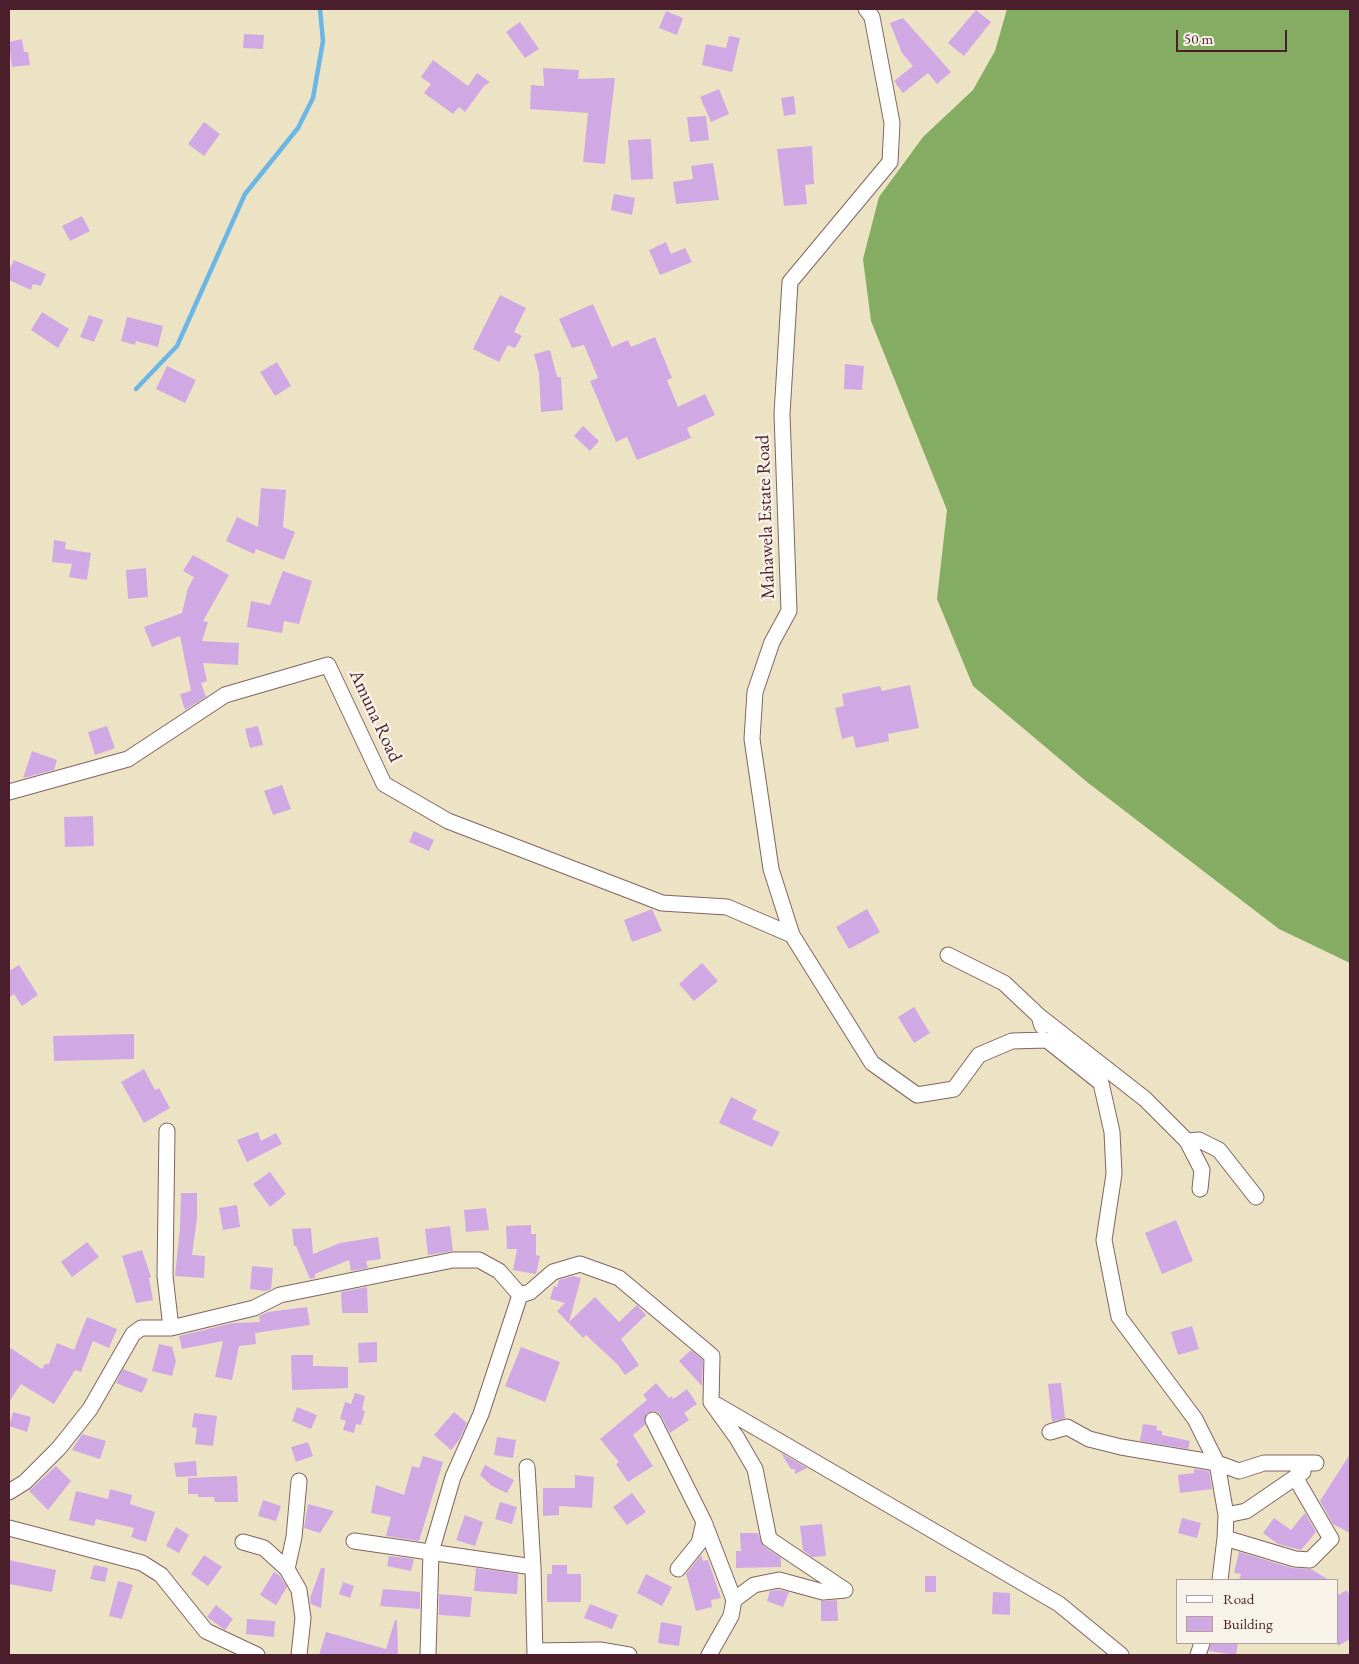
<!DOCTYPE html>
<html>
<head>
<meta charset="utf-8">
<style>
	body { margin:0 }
	#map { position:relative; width:1359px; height:1664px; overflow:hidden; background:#ece3c4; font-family:"EB Garamond",serif }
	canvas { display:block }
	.frame { position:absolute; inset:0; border:10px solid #4a1f2b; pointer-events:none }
	.legend { position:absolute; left:1176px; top:1579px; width:162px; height:65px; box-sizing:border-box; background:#f7f3e8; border:1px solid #b29e9c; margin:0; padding:6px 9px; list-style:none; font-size:15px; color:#4a1f2b }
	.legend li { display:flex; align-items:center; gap:10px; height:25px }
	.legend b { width:25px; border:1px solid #b29e9c }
	.scale { position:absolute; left:1176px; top:30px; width:111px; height:22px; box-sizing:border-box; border:2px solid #4a1f2b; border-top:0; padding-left:6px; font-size:15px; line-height:18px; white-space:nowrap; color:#4a1f2b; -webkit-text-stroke:4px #f7f3e8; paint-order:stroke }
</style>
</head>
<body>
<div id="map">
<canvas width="1359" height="1664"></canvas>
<div class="frame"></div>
<ul class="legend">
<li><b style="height:6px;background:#fff"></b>Road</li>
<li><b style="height:14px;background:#d0a9e4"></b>Building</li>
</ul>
<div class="scale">50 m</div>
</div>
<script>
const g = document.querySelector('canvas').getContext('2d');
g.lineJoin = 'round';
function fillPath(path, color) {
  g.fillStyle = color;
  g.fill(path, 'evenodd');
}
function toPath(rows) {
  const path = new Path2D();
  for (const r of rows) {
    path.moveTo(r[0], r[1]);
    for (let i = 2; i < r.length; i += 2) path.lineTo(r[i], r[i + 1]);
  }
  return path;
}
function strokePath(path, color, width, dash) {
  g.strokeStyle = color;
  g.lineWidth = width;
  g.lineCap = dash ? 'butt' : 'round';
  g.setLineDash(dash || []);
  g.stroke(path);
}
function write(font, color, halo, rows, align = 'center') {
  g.font = font + ' "EB Garamond",serif';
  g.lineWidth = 4.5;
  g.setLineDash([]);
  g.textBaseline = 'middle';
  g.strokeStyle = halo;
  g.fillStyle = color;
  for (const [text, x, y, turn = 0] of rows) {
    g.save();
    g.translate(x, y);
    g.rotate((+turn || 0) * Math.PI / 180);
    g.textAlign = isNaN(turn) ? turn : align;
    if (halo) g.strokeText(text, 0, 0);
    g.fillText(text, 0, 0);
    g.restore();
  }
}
const forest = toPath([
	[1007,9,1350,9,1350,963,1279,929,1087,782,973,686,937,599,947,510,871,321,863,259,879,197,923,137,973,90,995,51]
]);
const stream = toPath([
	[136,389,177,346,245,194,298,128,313,98,323,41,320,9]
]);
const building = toPath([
	[976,10,991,22,964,56,948,43],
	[666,11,683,18,677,35,659,28],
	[903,18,951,72,937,84,928,73,903,93,894,81,913,66,902,53,890,23],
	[520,22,539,49,525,58,506,32],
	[244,34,264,35,263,49,243,48],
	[729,36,740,38,732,72,702,65,706,44,726,48],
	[22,39,24,52,28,52,30,65,12,67,9,42],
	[433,60,468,86,477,73,490,82,484,86,465,112,459,107,453,114,424,93,431,84,421,77],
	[543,68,579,70,578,79,615,78,605,164,583,162,588,113,530,109,531,85,544,86],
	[719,89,729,114,711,122,700,97],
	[794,96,796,114,784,116,781,98],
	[706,116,709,140,690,142,687,117],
	[204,122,220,134,204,156,188,144],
	[651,139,653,179,631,180,628,140],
	[812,146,814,184,805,185,807,204,784,206,777,149],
	[713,163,719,200,676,204,673,182,693,179,691,166],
	[614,194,635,198,632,215,611,210],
	[82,216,90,231,70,241,62,226],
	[666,242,671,254,685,248,692,262,660,275,649,250],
	[14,260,46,274,41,286,33,284,31,290,9,280,9,270],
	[500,295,526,308,514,332,522,336,515,348,508,345,499,362,473,349],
	[593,304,612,347,628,340,631,347,655,337,672,378,667,380,678,407,705,394,715,415,687,428,691,438,637,460,627,437,616,442,590,381,598,378,584,345,572,348,559,319],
	[42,312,69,329,58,348,31,330],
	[89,315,103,320,94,342,80,337],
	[127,317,163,326,158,347,136,341,135,345,121,341],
	[550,350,557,377,561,377,563,410,541,412,539,373,534,354],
	[277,362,291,386,275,396,260,372],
	[845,364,864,366,862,390,844,389],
	[167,366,196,380,185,403,156,389],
	[583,426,599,441,590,451,574,436],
	[261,488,286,490,283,527,295,532,284,560,256,549,254,554,226,541,237,517,258,527],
	[54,540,66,542,65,549,91,553,87,580,69,577,72,564,52,562],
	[193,555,229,575,203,621,208,622,202,641,239,643,238,665,203,663,207,681,201,683,206,697,185,710,180,694,191,691,180,636,152,647,144,627,182,613,188,588,194,577,183,571],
	[146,568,148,597,128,599,126,570],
	[283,571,312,581,299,624,284,621,282,633,247,627,251,601,270,605],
	[910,685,919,728,888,734,889,741,856,748,853,736,842,739,835,708,844,706,842,694,880,686,882,691],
	[107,726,115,748,95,755,88,732],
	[258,726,263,745,250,748,245,729],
	[32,751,57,760,54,770,23,778],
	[282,785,291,809,273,815,264,791],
	[93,816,94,846,65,847,64,817],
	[414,831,434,840,429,851,409,842],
	[652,909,662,931,632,942,624,920],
	[867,909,880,932,849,949,836,927],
	[702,963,718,981,694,1001,679,984],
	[19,965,38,995,22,1006,14,994,9,998,9,971],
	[914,1007,930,1033,914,1043,898,1017],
	[134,1034,134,1059,54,1061,53,1036],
	[144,1069,155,1090,159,1088,170,1108,144,1123,121,1082],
	[731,1097,757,1110,752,1119,780,1132,772,1147,719,1123],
	[258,1132,261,1141,276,1133,282,1144,247,1162,237,1140],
	[270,1172,286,1194,270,1207,253,1184],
	[181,1193,197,1193,197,1218,192,1255,205,1256,204,1278,175,1276,180,1228],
	[237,1205,240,1227,223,1230,219,1208],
	[486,1208,489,1230,466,1232,464,1210],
	[1176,1220,1193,1261,1162,1274,1145,1233],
	[531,1225,531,1234,536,1234,536,1255,540,1256,536,1274,513,1270,517,1249,507,1249,506,1226],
	[450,1226,453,1251,428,1255,425,1229],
	[311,1228,313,1254,340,1243,378,1237,381,1259,366,1261,368,1268,351,1271,349,1260,315,1274,315,1278,310,1279,296,1246,294,1246,292,1229],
	[87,1242,99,1257,72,1277,61,1262],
	[142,1250,151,1277,149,1278,153,1300,136,1303,122,1256],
	[252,1266,273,1268,271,1289,266,1291,250,1289],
	[573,1276,581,1278,569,1322,595,1297,619,1322,637,1305,646,1315,621,1339,639,1365,625,1375,618,1365,586,1335,583,1338,557,1311,565,1303,550,1299,554,1286,557,1287,559,1280],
	[367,1287,368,1313,342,1313,341,1292],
	[307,1307,310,1325,255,1333,256,1344,239,1346,232,1380,215,1377,223,1341,182,1349,179,1336,233,1323,260,1322,259,1316,268,1312],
	[87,1317,117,1329,109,1348,93,1341,81,1372,75,1370,54,1404,21,1384,9,1402,9,1347,42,1369,45,1364,49,1364,57,1343,74,1350],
	[1192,1326,1199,1349,1178,1355,1171,1332],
	[377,1342,377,1362,359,1363,358,1343],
	[159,1344,172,1347,176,1361,172,1376,152,1371],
	[521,1347,560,1362,545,1402,505,1386],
	[691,1350,703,1360,702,1386,679,1361],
	[291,1355,313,1355,313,1366,348,1367,348,1388,292,1390],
	[123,1369,148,1379,142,1393,116,1383],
	[656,1383,669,1398,672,1396,673,1399,687,1389,697,1404,684,1413,689,1420,670,1433,659,1412,653,1411,646,1414,645,1425,633,1435,653,1466,628,1482,616,1464,619,1462,600,1439,647,1400,643,1395],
	[1061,1383,1065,1418,1052,1422,1048,1384],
	[355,1393,365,1396,362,1410,365,1411,361,1425,356,1424,354,1433,343,1430,346,1421,340,1419,345,1402,351,1404],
	[297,1407,317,1415,311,1429,292,1421],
	[13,1412,31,1417,27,1432,9,1426],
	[454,1412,467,1423,459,1440,451,1450,434,1435],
	[194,1413,217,1416,213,1446,195,1444,197,1428,192,1427],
	[1143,1424,1157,1426,1156,1430,1162,1431,1162,1435,1190,1441,1188,1449,1140,1441],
	[82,1434,106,1441,100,1459,72,1450],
	[497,1437,516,1440,513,1458,494,1455],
	[308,1442,313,1456,296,1462,291,1447],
	[781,1453,807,1468,795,1474,795,1469,791,1469],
	[1350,1454,1350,1533,1333,1524,1320,1501],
	[423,1456,443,1462,419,1541,386,1536,391,1517,371,1513,376,1485,404,1495,412,1466,419,1468],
	[196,1461,197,1476,176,1477,174,1463],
	[485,1465,514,1480,507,1493,492,1486,480,1475],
	[56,1466,71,1481,48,1510,29,1491],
	[1194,1469,1209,1471,1212,1489,1180,1493,1178,1475,1194,1473],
	[575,1475,594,1477,592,1508,559,1506,559,1515,543,1516,543,1488,575,1488],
	[237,1476,238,1502,215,1502,214,1497,198,1497,198,1494,188,1494,188,1478],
	[110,1489,132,1495,130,1504,155,1512,146,1542,131,1537,134,1528,96,1519,94,1526,69,1520,76,1491,108,1499],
	[632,1493,646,1512,627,1525,613,1507],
	[263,1500,281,1506,276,1521,258,1516],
	[500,1502,517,1507,512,1524,495,1519],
	[308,1504,334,1511,320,1533,304,1528],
	[1305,1513,1316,1532,1301,1550,1278,1544,1263,1533,1274,1518,1291,1530],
	[465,1515,483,1522,475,1546,456,1540],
	[1182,1518,1201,1523,1197,1538,1178,1533],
	[822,1524,826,1556,812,1557,803,1550,800,1526],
	[176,1527,189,1535,179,1553,166,1546],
	[740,1533,758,1533,763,1546,781,1558,781,1567,736,1568,736,1551,741,1551],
	[1239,1552,1292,1568,1311,1569,1329,1580,1239,1580,1241,1574,1234,1573],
	[204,1555,222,1567,208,1586,191,1574],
	[701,1555,703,1561,708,1560,721,1598,711,1600,712,1607,696,1611,686,1574],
	[389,1556,414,1559,411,1571,387,1566],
	[9,1560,56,1570,52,1592,9,1584],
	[94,1565,108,1568,105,1582,90,1579],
	[552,1565,567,1565,567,1574,581,1574,581,1602,547,1602,547,1574,552,1574],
	[321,1568,325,1568,321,1608,311,1604,310,1598],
	[476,1568,518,1574,517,1594,474,1591],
	[274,1572,280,1576,287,1587,276,1605,260,1595],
	[646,1574,672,1587,662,1606,637,1593],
	[925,1576,936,1576,936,1592,925,1592],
	[118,1581,133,1585,122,1619,109,1616],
	[343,1582,354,1586,350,1598,339,1594],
	[383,1589,420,1592,420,1609,380,1606],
	[779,1590,789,1592,783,1607,767,1601,770,1591],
	[1347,1590,1350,1597,1350,1639,1338,1646,1338,1595],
	[993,1592,1010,1593,1010,1615,992,1614],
	[439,1594,472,1597,470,1617,439,1615],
	[837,1600,838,1621,821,1621,821,1601],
	[590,1604,618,1615,612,1629,584,1618],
	[216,1605,233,1619,225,1630,207,1617],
	[247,1619,275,1621,274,1637,246,1634],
	[395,1620,397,1620,398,1655,319,1655,326,1632,386,1649],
	[661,1622,682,1626,679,1646,658,1643],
	[1211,1643,1238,1643,1236,1655,1209,1651]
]);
const street = toPath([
	[866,9,872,17,892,123,890,162,790,282,782,414,789,611,772,642,755,692,752,739,771,869,792,935,872,1063,917,1095,954,1089,979,1055,1012,1041,1047,1040,1101,1083,1112,1132,1114,1174,1104,1240,1119,1317,1195,1419,1217,1463,1226,1515,1225,1538,1220,1580],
	[9,792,128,759,225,695,328,665,384,784,448,821,662,903,727,907,792,935],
	[948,955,1004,983,1039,1016,1042,1026],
	[1039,1016,1145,1099,1187,1141,1202,1170,1200,1189],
	[167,1131,165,1276,171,1328],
	[1187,1141,1199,1140,1219,1150,1256,1197],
	[717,1405,1059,1604,1121,1655],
	[653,1420,704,1522,734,1600,731,1616,709,1655],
	[1050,1432,1067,1427,1089,1439,1121,1447,1217,1463,1239,1471,1264,1463,1316,1463],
	[527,1467,533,1567,535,1655],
	[9,1492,25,1482,59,1448,90,1409,133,1334,141,1328,171,1328,254,1308,280,1295,453,1260,479,1260,499,1271,520,1295,530,1292,553,1272,580,1264,619,1278,712,1356,711,1402,737,1438,755,1469,769,1539,845,1590,823,1592,779,1580,754,1585,734,1600],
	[1226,1515,1246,1511,1303,1472],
	[9,1528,142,1563,161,1575,206,1631,257,1655],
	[1225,1538,1295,1559,1310,1560,1331,1539,1295,1477],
	[354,1541,533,1567],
	[243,1542,264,1548,287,1569,299,1590,303,1618,299,1655],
	[287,1569,294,1537,299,1481],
	[678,1569,699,1543,704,1522],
	[535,1651,600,1650,629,1655],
	[428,1655,431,1552,453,1477,481,1414,520,1295],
	[1198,1655,1202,1643]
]);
const streetNames = [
	["Mahawela Estate Road",766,517,-92],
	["Amuna Road",375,716,65]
];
fillPath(forest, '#84ac62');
strokePath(stream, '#6bb6e4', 4.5);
fillPath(building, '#d0a9e4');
strokePath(street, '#836461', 17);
strokePath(street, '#fff', 15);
write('19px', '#4a1f2b', '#f7f3e8', streetNames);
</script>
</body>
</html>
